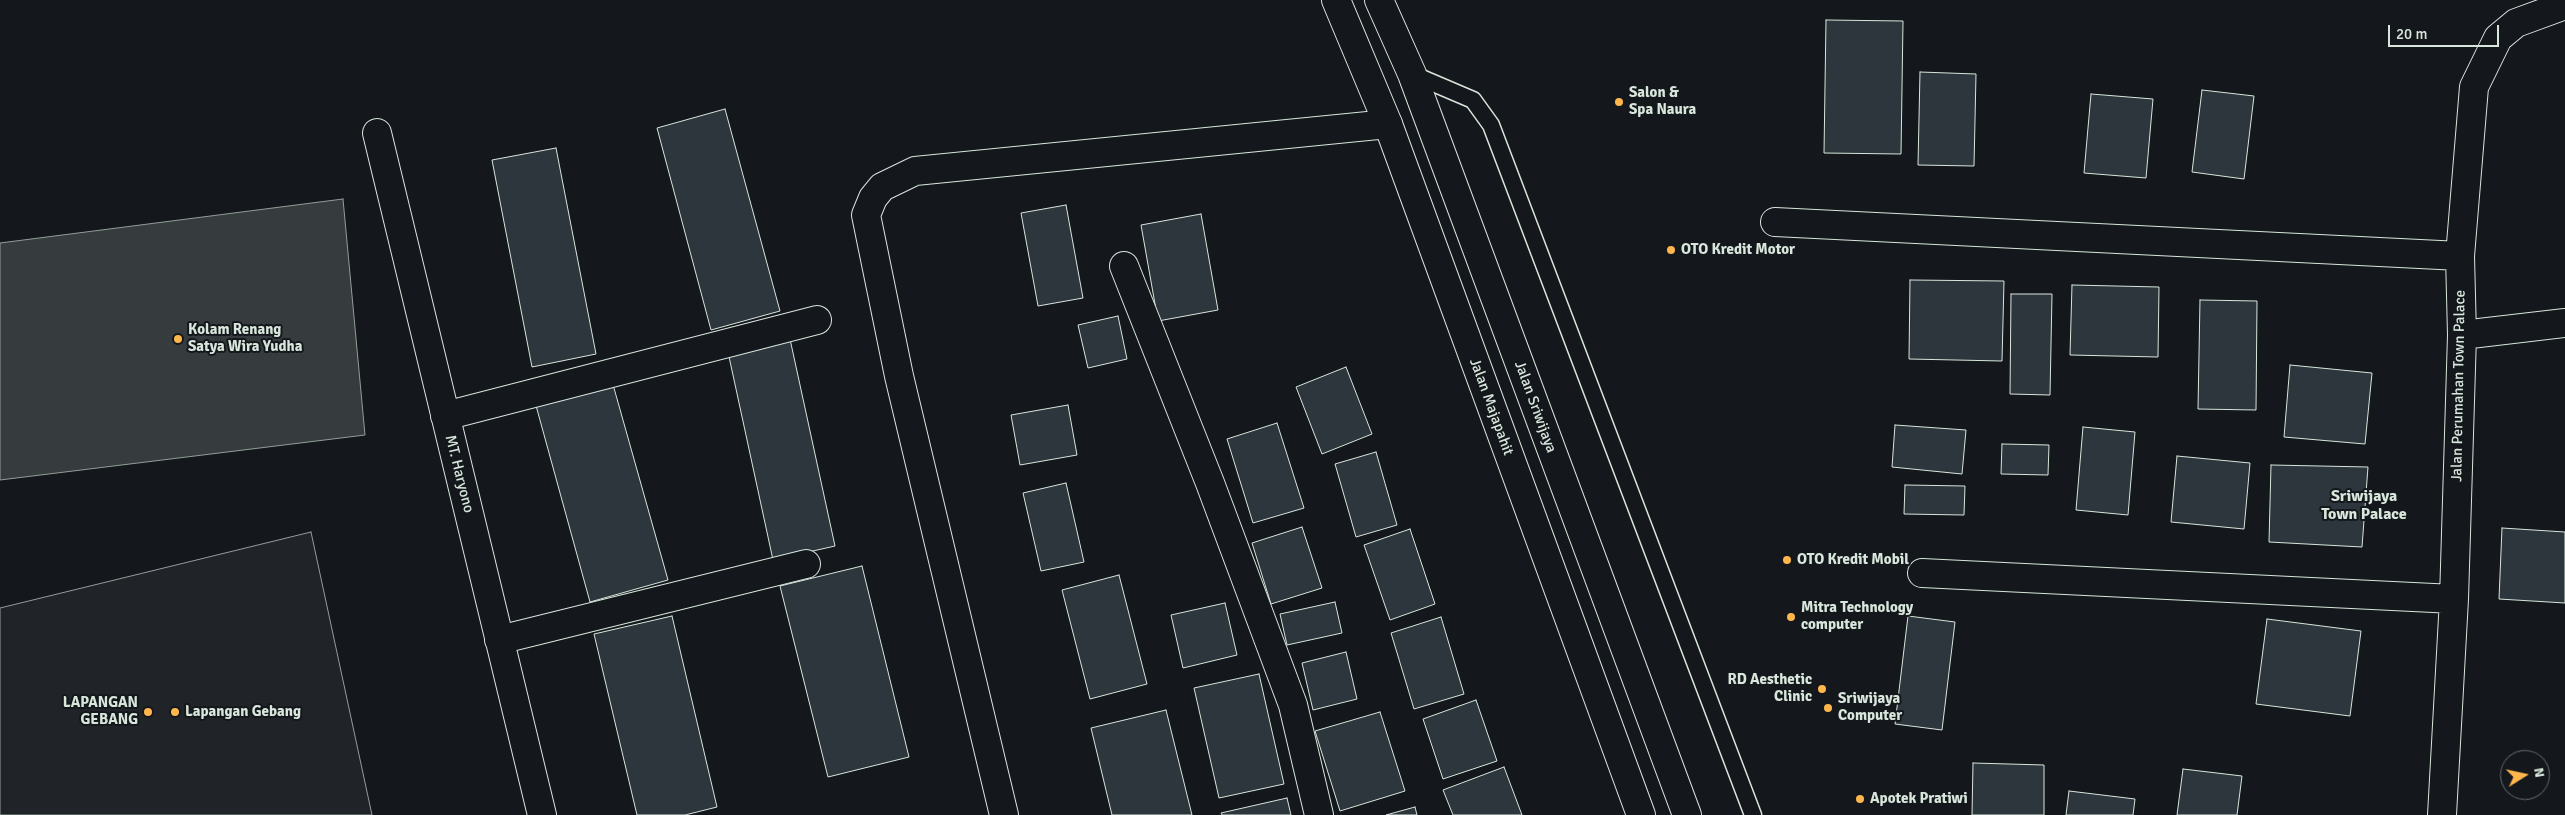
<!DOCTYPE html>
<html>
<head>
<meta charset="utf-8">
<style>
	body { margin:0 }
	#map { position:relative; width:2565px; height:815px; overflow:hidden; background:#14181c; font-family:Signika,sans-serif }
	canvas { display:block }
	.north { position:absolute; left:2500px; top:750px; width:50px; height:50px; box-sizing:border-box; background:#14181c; border:1px solid #626a69; border-radius:50%; rotate:80deg; font-size:14px; font-weight:700; line-height:20px; text-align:center; color:#d8e6dc }
	.north::after { content:''; display:block; margin:auto; width:18px; height:22px; background:#ffb74d; clip-path:polygon(50% 0,100% 100%,50% 72%,0 100%) }
	.scale { position:absolute; left:2388px; top:25px; width:111px; height:22px; box-sizing:border-box; border:2px solid #d8e6dc; border-top:0; padding-left:6px; font-size:15px; line-height:18px; white-space:nowrap; color:#d8e6dc; -webkit-text-stroke:4px #14181c; paint-order:stroke }
</style>
</head>
<body>
<div id="map">
<canvas width="2565" height="815"></canvas>
<div class="north">N</div>
<div class="scale">20 m</div>
</div>
<script>
const g = document.querySelector('canvas').getContext('2d');
g.lineJoin = 'round';
function fillPath(path, color) {
  g.fillStyle = color;
  g.fill(path, 'evenodd');
}
function toPath(rows) {
  const path = new Path2D();
  for (const r of rows) {
    path.moveTo(r[0], r[1]);
    for (let i = 2; i < r.length; i += 2) path.lineTo(r[i], r[i + 1]);
  }
  return path;
}
function strokePath(path, color, width, dash) {
  g.strokeStyle = color;
  g.lineWidth = width;
  g.lineCap = dash ? 'butt' : 'round';
  g.setLineDash(dash || []);
  g.stroke(path);
}
function write(font, color, halo, rows, align = 'center') {
  g.font = font + ' Signika,sans-serif';
  g.lineWidth = 4;
  g.setLineDash([]);
  g.textBaseline = 'middle';
  g.strokeStyle = halo;
  g.fillStyle = color;
  for (const [text, x, y, turn = 0] of rows) {
    g.save();
    g.translate(x, y);
    g.rotate((+turn || 0) * Math.PI / 180);
    g.textAlign = isNaN(turn) ? turn : align;
    if (halo) g.strokeText(text, 0, 0);
    g.fillText(text, 0, 0);
    g.restore();
  }
}
const green = toPath([
	[311,532,372,815,0,815,0,608,311,532]
]);
const water = toPath([
	[343,199,365,435,0,480,0,243,343,199]
]);
const building = toPath([
	[1826,20,1903,21,1901,154,1824,153,1826,20],
	[1920,72,1976,74,1974,166,1918,165,1920,72],
	[2202,90,2254,96,2244,179,2192,172,2202,90],
	[2091,94,2153,99,2146,178,2084,173,2091,94],
	[725,109,780,311,711,330,657,128,725,109],
	[556,148,596,354,532,367,492,160,556,148],
	[1066,205,1083,298,1038,306,1021,213,1066,205],
	[1201,214,1218,310,1158,321,1141,225,1201,214],
	[1910,280,2004,281,2002,361,1909,359,1910,280],
	[2072,285,2159,287,2158,357,2070,355,2072,285],
	[2011,294,2052,294,2050,395,2010,394,2011,294],
	[2200,300,2257,301,2256,410,2198,409,2200,300],
	[1118,316,1127,359,1088,368,1078,325,1118,316],
	[790,339,835,546,773,560,728,352,790,339],
	[2290,365,2372,373,2365,444,2284,437,2290,365],
	[1346,367,1372,434,1322,454,1296,387,1346,367],
	[612,381,668,580,590,602,535,402,612,381],
	[1068,405,1077,455,1020,465,1011,415,1068,405],
	[1277,423,1304,508,1253,523,1227,439,1277,423],
	[1895,425,1966,430,1962,474,1892,467,1895,425],
	[2083,427,2135,432,2128,515,2076,510,2083,427],
	[2002,444,2049,445,2048,475,2001,474,2002,444],
	[1376,452,1397,525,1356,537,1335,464,1376,452],
	[2177,456,2250,463,2244,529,2171,522,2177,456],
	[2271,465,2368,467,2362,547,2269,542,2271,465],
	[1066,483,1084,562,1041,571,1023,493,1066,483],
	[1905,485,1965,486,1964,515,1904,514,1905,485],
	[1302,527,1322,588,1271,604,1252,543,1302,527],
	[2502,528,2565,532,2565,603,2499,599,2502,528],
	[1410,529,1435,604,1390,620,1364,545,1410,529],
	[862,566,909,757,828,777,780,586,862,566],
	[1119,575,1147,684,1090,699,1062,590,1119,575],
	[1335,602,1342,633,1287,645,1280,614,1335,602],
	[1225,603,1237,655,1183,668,1171,615,1225,603],
	[672,616,717,807,685,815,637,815,594,634,672,616],
	[1908,616,1955,622,1942,730,1895,724,1908,616],
	[1441,617,1464,694,1414,709,1391,633,1441,617],
	[2267,619,2361,631,2350,716,2256,704,2267,619],
	[1346,652,1357,699,1313,710,1302,663,1346,652],
	[1259,674,1284,784,1219,798,1194,688,1259,674],
	[1476,700,1497,761,1443,779,1423,719,1476,700],
	[1166,710,1192,815,1112,815,1091,728,1166,710],
	[1380,712,1405,791,1340,811,1315,731,1380,712],
	[1973,763,2044,765,2044,815,1972,815,1973,763],
	[1504,767,1522,815,1453,815,1443,790,1504,767],
	[2183,769,2242,776,2237,815,2177,815,2183,769],
	[2069,791,2135,799,2133,815,2066,815,2069,791],
	[1287,798,1291,815,1222,815,1221,813,1287,798],
	[1415,807,1417,815,1386,815,1415,807]
]);
const service = toPath([
	[1412,74,1473,100,1491,125,1753,815]
]);
const minor = toPath([
	[377,133,542,815],
	[1775,222,2460,256],
	[1124,266,1210,483,1293,705,1319,815],
	[2462,335,2565,323],
	[445,416,817,320],
	[1922,573,2454,599],
	[499,640,806,564],
	[1004,815,899,376,866,215,873,198,882,187,915,171,1388,124],
	[2442,815,2454,599,2462,335,2460,256,2474,87,2498,38,2516,23,2565,5]
]);
const primary = toPath([
	[1336,0,1388,124,1641,815],
	[1379,0,1412,74,1687,815]
]);
const markers = [
	[1619,102,5,"#ffb74d"],
	[1671,250,5,"#ffb74d"],
	[178,339,5,"#ffb74d"],
	[1787,560,5,"#ffb74d"],
	[1791,617,5,"#ffb74d"],
	[1822,689,5,"#ffb74d"],
	[1828,708,5,"#ffb74d"],
	[148,712,5,"#ffb74d"],
	[175,712,5,"#ffb74d"],
	[1860,799,5,"#ffb74d"]
];
const poiNames = [
	["Salon &",1629,93],
	["Spa Naura",1629,110],
	["OTO Kredit Motor",1681,250],
	["Kolam Renang",188,330],
	["Satya Wira Yudha",188,347],
	["OTO Kredit Mobil",1797,560],
	["Mitra Technology",1801,608],
	["computer",1801,625],
	["RD Aesthetic",1812,680,"right"],
	["Clinic",1812,697,"right"],
	["Sriwijaya",1838,699],
	["Computer",1838,716],
	["LAPANGAN",138,703,"right"],
	["GEBANG",138,720,"right"],
	["Lapangan Gebang",185,712],
	["Apotek Pratiwi",1870,799]
];
const streetNames = [
	["Jalan Perumahan Town Palace",2459,386,-89],
	["Jalan Majapahit",1491,407,70],
	["Jalan Sriwijaya",1535,407,70],
	["MT. Haryono",459,474,76]
];
const neighbourhoodNames = [
	["Sriwijaya",2364,497],
	["Town Palace",2364,515]
];
fillPath(green, '#202428');
strokePath(green, '#939e99', 1);
fillPath(water, '#363b3e');
strokePath(water, '#939e99', 1);
fillPath(building, '#2c363c');
strokePath(building, '#d8e6dc', 1);
strokePath(service, '#d8e6dc', 19);
strokePath(minor, '#d8e6dc', 30);
strokePath(primary, '#d8e6dc', 30);
strokePath(service, '#14181c', 16);
strokePath(minor, '#14181c', 28);
strokePath(primary, '#14181c', 28);
for (const [x, y, r, color] of markers) {
  const dot = new Path2D();
  dot.arc(x, y, r, 0, 2 * Math.PI);
  g.fillStyle = color;
  g.fill(dot);
  strokePath(dot, '#14181c', 2);
}
write('bold 15px', '#d8e6dc', '#14181c', poiNames, 'left');
write('15px', '#d8e6dc', '#14181c', streetNames);
write('bold 16px', '#d8e6dc', '#14181c', neighbourhoodNames);
</script>
</body>
</html>
